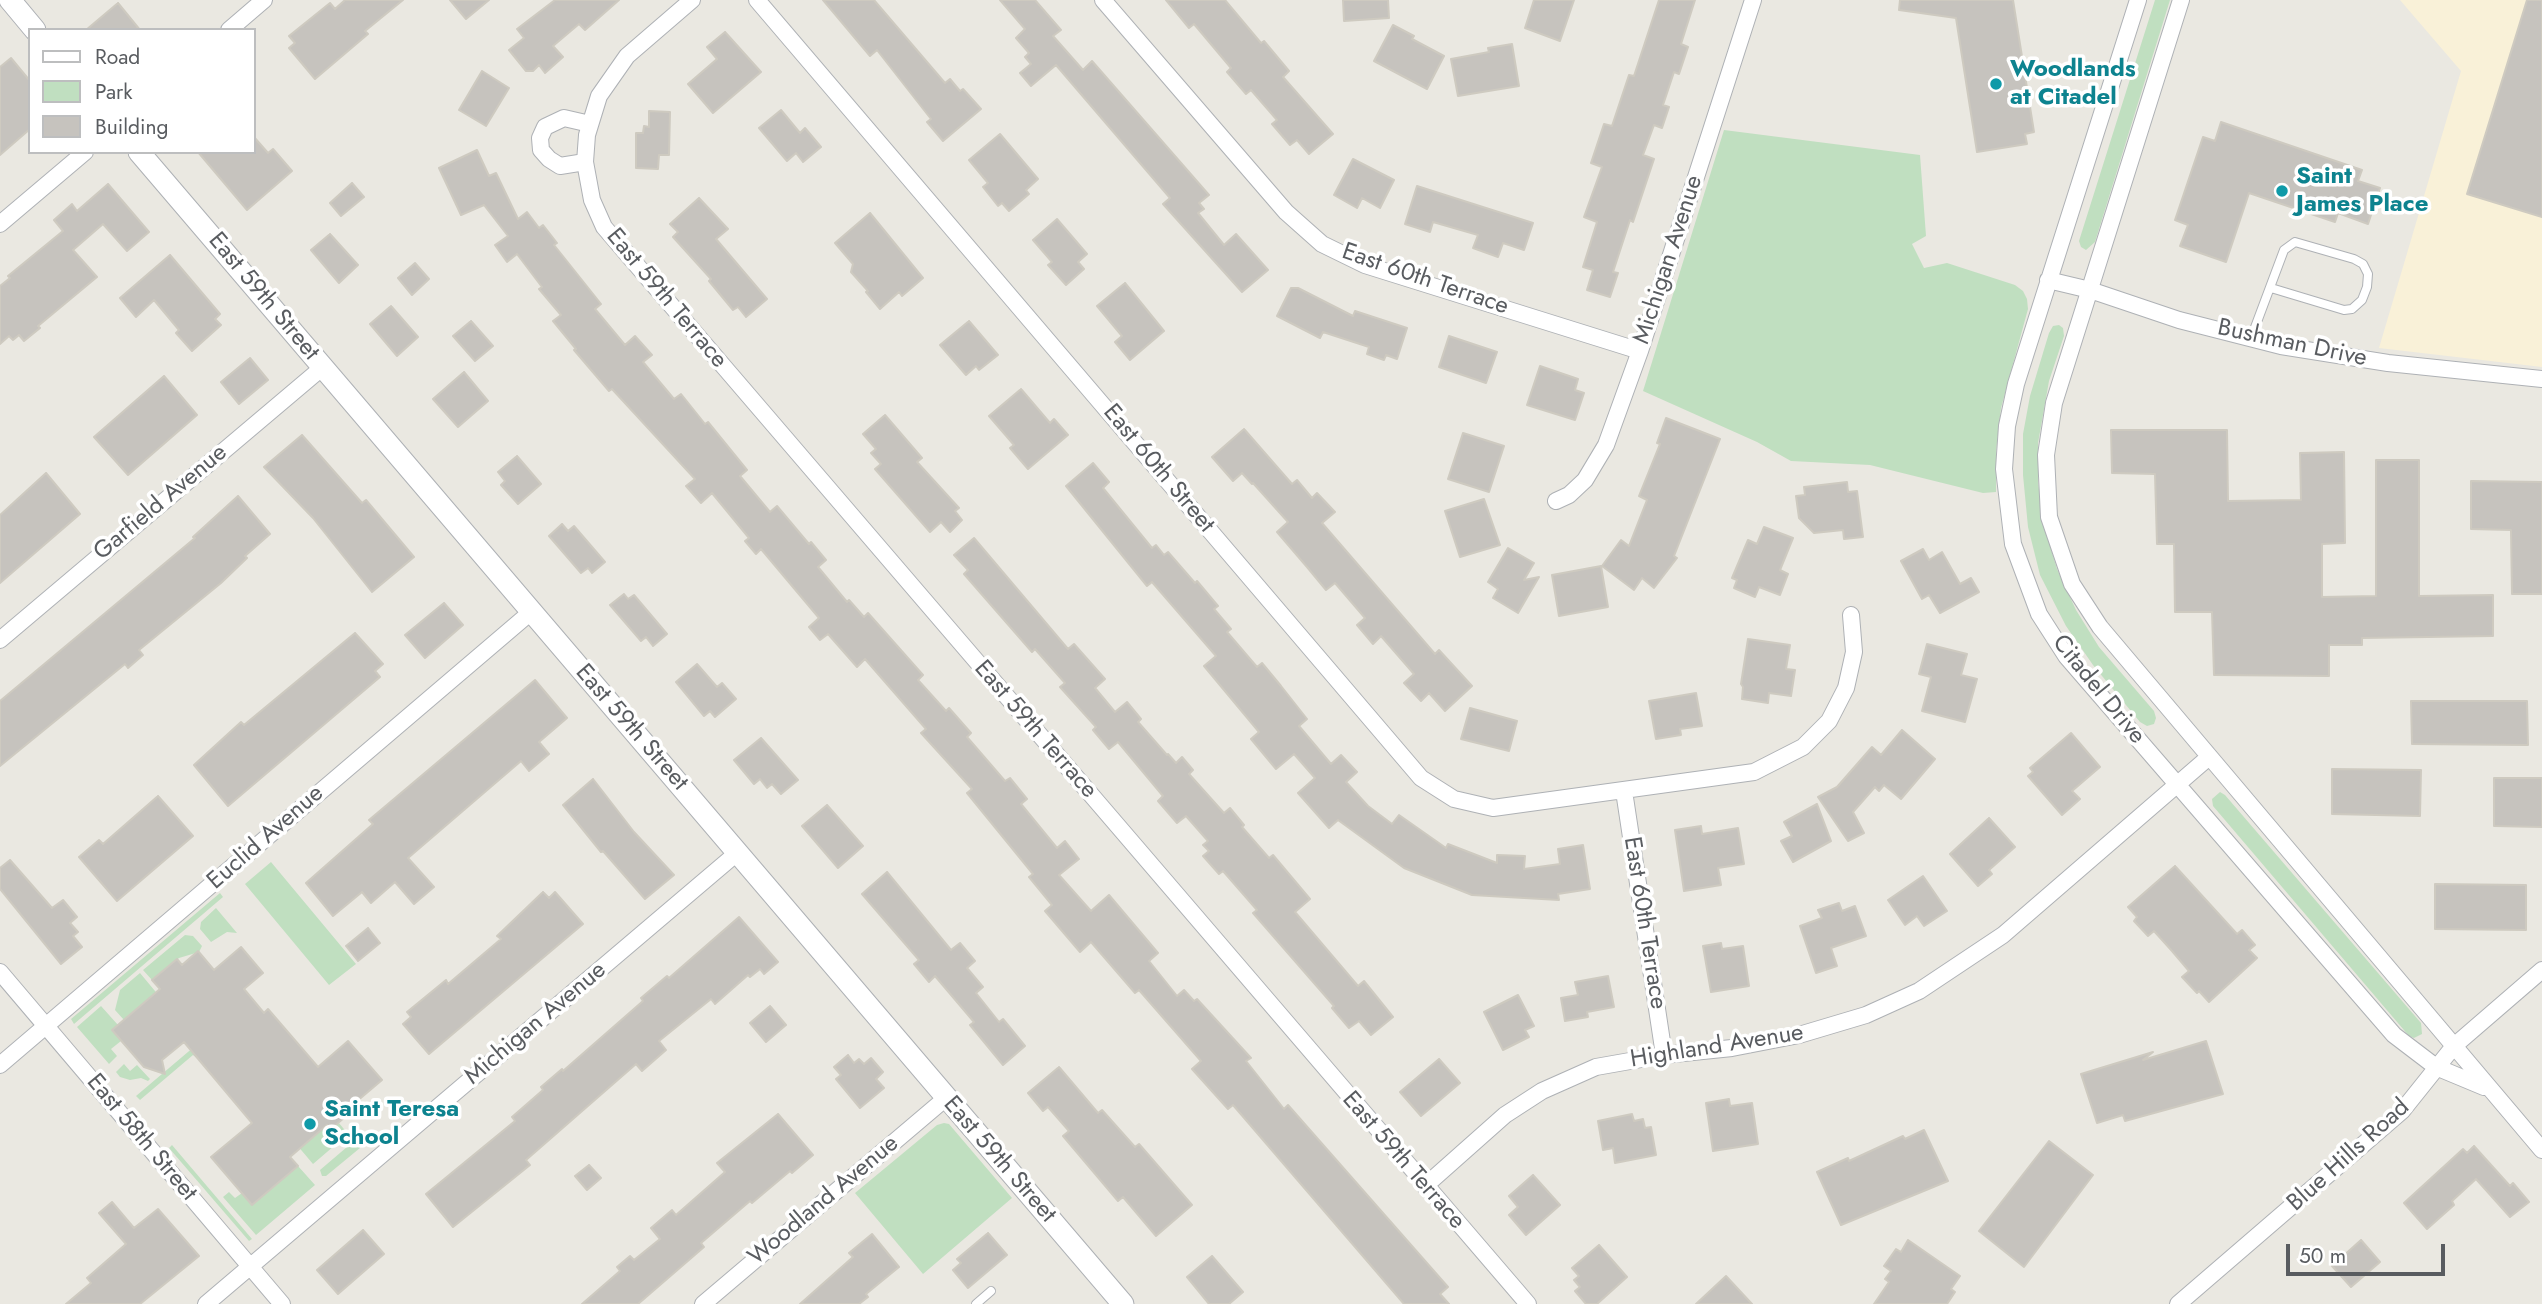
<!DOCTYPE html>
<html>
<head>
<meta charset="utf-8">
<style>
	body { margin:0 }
	#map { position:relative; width:2542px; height:1304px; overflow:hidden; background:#eae8e1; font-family:Jost,sans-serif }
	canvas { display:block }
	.legend { position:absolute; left:28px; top:28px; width:228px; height:126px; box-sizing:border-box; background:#fff; border:2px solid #bdbebf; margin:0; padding:9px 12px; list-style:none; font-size:21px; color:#595c60 }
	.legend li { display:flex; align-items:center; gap:14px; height:35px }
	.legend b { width:35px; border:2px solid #bdbebf }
	.scale { position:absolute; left:2286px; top:1244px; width:159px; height:32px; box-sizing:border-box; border:4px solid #595c60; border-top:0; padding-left:9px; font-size:21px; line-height:24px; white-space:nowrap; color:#595c60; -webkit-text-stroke:5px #fff; paint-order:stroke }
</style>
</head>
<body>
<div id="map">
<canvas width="2542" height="1304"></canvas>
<ul class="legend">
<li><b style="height:9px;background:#fff"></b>Road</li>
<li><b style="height:19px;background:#c0dfc0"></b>Park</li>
<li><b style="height:19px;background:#c6c3be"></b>Building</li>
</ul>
<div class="scale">50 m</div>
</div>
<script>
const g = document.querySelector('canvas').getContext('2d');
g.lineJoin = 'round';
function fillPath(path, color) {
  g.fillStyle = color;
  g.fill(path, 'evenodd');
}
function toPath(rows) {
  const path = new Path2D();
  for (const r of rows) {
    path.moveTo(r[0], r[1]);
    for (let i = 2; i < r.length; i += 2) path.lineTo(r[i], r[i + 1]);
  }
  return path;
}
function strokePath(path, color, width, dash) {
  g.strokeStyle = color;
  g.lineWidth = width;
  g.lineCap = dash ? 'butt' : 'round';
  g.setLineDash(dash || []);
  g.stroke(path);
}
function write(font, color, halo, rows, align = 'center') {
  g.font = font + ' Jost,sans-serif';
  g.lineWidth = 7;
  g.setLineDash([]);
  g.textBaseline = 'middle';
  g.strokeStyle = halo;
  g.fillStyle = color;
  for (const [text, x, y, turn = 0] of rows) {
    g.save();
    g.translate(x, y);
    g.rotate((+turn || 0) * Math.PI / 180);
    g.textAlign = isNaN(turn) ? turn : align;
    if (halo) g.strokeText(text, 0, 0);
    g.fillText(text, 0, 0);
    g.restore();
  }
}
const commercial = toPath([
	[2400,0,2542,0,2542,367,2379,348,2461,71]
]);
const green = toPath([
	[2155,0,2170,0,2095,242,2086,250,2081,247,2079,241],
	[1724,130,1920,155,1926,236,1912,244,1924,268,1947,263,2015,285,2023,291,2027,299,2028,309,2001,408,1996,451,1996,492,1983,493,1870,465,1791,461,1757,442,1643,391],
	[2059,325,2063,328,2064,336,2049,381,2038,443,2038,483,2046,532,2057,569,2076,610,2099,647,2154,711,2156,718,2154,724,2147,726,2140,722,2093,665,2066,626,2040,575,2028,527,2023,475,2023,434,2030,396,2049,333,2053,326],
	[2220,792,2225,795,2421,1023,2422,1034,2414,1038,2409,1036,2213,806,2212,799],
	[271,862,356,964,329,985,245,884],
	[220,893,223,897,74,1024,71,1019],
	[216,908,237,933,227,932,211,942,200,929,201,922],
	[185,935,193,936,202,946,199,952,179,958,152,980,143,970],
	[140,973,160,997,124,1020,115,1010,120,990],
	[101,1006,118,1025,121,1041,111,1049,117,1056,109,1064,77,1027],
	[221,1024,222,1036,197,1058,193,1055,140,1100,136,1096],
	[124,1064,130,1071,137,1065,150,1079,148,1081,141,1078,130,1080,120,1077,116,1072],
	[339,1123,348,1134,313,1164,291,1138,301,1147,327,1125,331,1129],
	[944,1123,949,1124,1012,1198,923,1274,855,1193,937,1125],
	[354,1141,359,1143,360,1148,326,1176,322,1176,320,1170],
	[172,1145,252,1239,249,1241,169,1148],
	[298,1166,315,1185,256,1235,223,1197,229,1192,235,1198,242,1193,252,1205]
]);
const building = toPath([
	[345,0,403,0,365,31,368,34,315,79,289,48,295,43,289,36,330,3,335,9,345,0],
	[450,0,489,0,466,19,450,0],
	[555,0,619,0,585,30,579,24,553,46,563,57,545,73,539,65,533,71,526,71,509,50,524,38,517,29,555,0],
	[823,0,874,0,945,83,950,79,960,91,963,89,981,109,943,141,927,122,931,119,877,50,870,56,823,0],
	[1000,0,1035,0,1061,30,1053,36,1083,70,1092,61,1209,195,1199,203,1204,209,1198,213,1224,245,1236,234,1268,270,1242,292,1163,204,1170,198,1056,65,1031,86,1020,73,1031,64,1025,57,1029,53,1016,38,1025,29,1000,0],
	[1166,0,1225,0,1261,43,1264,41,1289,71,1283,77,1333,134,1309,154,1297,140,1290,145,1272,124,1277,120,1251,90,1246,94,1227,72,1231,68,1194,24,1189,28,1166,0],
	[1343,0,1388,0,1389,18,1344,21,1343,0],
	[1534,0,1574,0,1560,41,1525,28,1534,0],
	[1659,0,1695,0,1681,44,1688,47,1679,74,1674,72,1663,105,1669,107,1662,128,1654,125,1643,155,1654,159,1633,222,1630,220,1613,272,1618,273,1610,297,1587,290,1593,270,1583,267,1597,222,1584,217,1602,167,1591,163,1604,124,1612,126,1629,75,1634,76,1659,0],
	[1900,0,2013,0,2034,132,2025,134,2027,144,1977,152,1956,18,1899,10,1900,0],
	[2527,0,2542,0,2542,217,2467,194,2527,0],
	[118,3,140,30,86,30,118,3],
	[1393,25,1414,36,1412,39,1444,56,1427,89,1374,61,1393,25],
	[725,32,761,72,713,113,688,84,717,59,707,47,725,32],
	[1512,44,1519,86,1458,96,1451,59,1489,52,1488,48,1512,44],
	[11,58,30,81,30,129,0,155,0,67,11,58],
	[482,71,509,88,486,126,459,110,482,71],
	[781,110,800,133,805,128,821,147,803,162,796,153,787,161,759,128,781,110],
	[649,111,670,112,669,155,659,155,658,169,636,168,636,133,643,133,644,126,649,127,649,111],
	[2221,122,2362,170,2358,181,2380,188,2368,224,2338,213,2335,222,2249,193,2226,262,2180,246,2188,225,2175,220,2203,137,2215,141,2221,122],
	[1000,134,1038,179,1026,190,1029,194,1009,211,1002,203,998,206,983,187,988,183,969,160,1000,134],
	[254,137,268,153,273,149,292,171,247,210,198,152,254,152,254,137],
	[477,150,489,176,496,173,518,219,527,212,539,228,543,225,557,243,554,245,601,304,595,309,625,345,635,336,652,355,643,362,674,399,681,394,705,424,708,422,747,470,740,476,770,512,777,506,809,544,811,542,826,560,818,567,847,602,849,600,864,617,868,613,923,675,918,680,946,711,949,708,971,733,967,737,1005,781,1010,778,1027,799,1021,804,1057,848,1065,841,1079,859,1059,875,1091,911,1109,895,1158,953,1149,961,1177,996,1184,990,1194,1001,1197,999,1251,1058,1246,1061,1284,1109,1288,1105,1448,1287,1440,1294,1449,1304,1404,1304,1233,1105,1228,1109,1192,1069,1201,1061,1139,990,1135,993,1091,942,1080,952,1045,911,1052,905,1029,877,1033,874,967,793,972,789,921,733,926,729,865,659,857,667,828,634,820,640,809,627,819,618,761,549,756,554,745,541,749,538,712,493,701,503,686,486,695,479,612,389,609,391,574,350,576,349,553,321,561,315,539,289,542,287,517,254,507,262,495,245,508,236,484,205,461,215,439,168,477,150],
	[1353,159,1394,180,1380,208,1362,198,1357,208,1334,195,1353,159],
	[352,183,364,197,341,216,330,203,352,183],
	[108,184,149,232,127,251,103,224,73,250,97,277,38,326,40,328,24,341,19,335,13,340,9,336,0,344,0,286,10,278,8,276,63,231,54,220,72,204,77,211,108,184],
	[1417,186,1533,223,1524,250,1503,243,1498,257,1473,248,1478,235,1433,222,1430,232,1405,224,1417,186],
	[699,198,728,229,716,239,767,299,746,317,738,307,733,310,709,281,711,279,673,237,678,232,670,224,699,198],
	[870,213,923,278,902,296,899,292,880,309,866,292,868,291,851,272,853,264,835,243,870,213],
	[1057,219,1087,254,1078,262,1084,269,1066,285,1048,265,1052,262,1033,240,1057,219],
	[330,234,358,265,339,283,311,250,330,234],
	[170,255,220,314,215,319,221,325,192,351,176,333,179,330,154,300,136,317,120,298,170,255],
	[415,263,429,279,412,295,398,278,415,263],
	[1125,283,1164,331,1130,360,1115,342,1122,336,1097,306,1125,283],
	[1291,288,1298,288,1353,316,1355,311,1407,328,1397,359,1386,355,1384,360,1367,354,1369,347,1323,332,1320,338,1277,316,1291,288],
	[391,306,418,337,397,356,370,324,391,306],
	[471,321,493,346,475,361,453,336,471,321],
	[969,321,998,355,979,370,976,366,966,375,940,345,969,321],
	[1449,336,1497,352,1486,383,1439,367,1449,336],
	[250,358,268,380,239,404,221,382,250,358],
	[1540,366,1578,379,1575,390,1584,393,1575,420,1527,405,1540,366],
	[464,372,488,401,458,427,433,399,464,372],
	[164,376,197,415,128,475,94,437,164,376],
	[1021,389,1050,423,1054,419,1068,435,1028,469,1010,448,1014,445,989,416,1021,389],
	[885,415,922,458,917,462,959,508,955,511,962,520,950,532,941,522,930,532,875,469,881,464,871,453,876,449,863,434,885,415],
	[1666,418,1720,439,1674,556,1677,558,1654,588,1642,578,1634,590,1602,566,1621,540,1629,546,1647,500,1639,496,1660,444,1657,443,1666,418],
	[1244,429,1292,484,1297,480,1312,498,1317,493,1335,512,1322,523,1435,654,1439,650,1472,686,1445,711,1429,693,1421,701,1404,683,1414,674,1381,636,1373,644,1357,625,1365,618,1335,583,1326,590,1307,567,1277,532,1288,522,1253,483,1252,484,1242,473,1233,481,1212,457,1244,429],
	[2111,430,2227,430,2228,501,2301,500,2300,453,2344,452,2345,543,2322,544,2322,597,2376,596,2376,460,2419,460,2419,596,2493,595,2493,636,2362,638,2362,645,2329,645,2329,676,2214,675,2212,612,2175,612,2174,544,2157,544,2155,474,2112,473,2111,430],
	[1463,433,1504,446,1489,492,1448,479,1463,433],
	[302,435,362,503,366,500,414,557,372,592,313,518,264,467,302,435],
	[517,456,541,484,518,504,501,485,505,481,498,472,517,456],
	[1093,463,1109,482,1103,488,1152,548,1156,545,1164,555,1168,552,1195,583,1197,581,1218,606,1214,609,1231,629,1227,632,1257,667,1262,663,1281,686,1307,719,1299,726,1331,764,1341,755,1357,772,1346,782,1368,806,1392,824,1399,815,1446,848,1448,844,1497,863,1497,855,1525,856,1524,869,1560,864,1558,849,1583,845,1590,889,1558,894,1559,900,1472,895,1404,868,1338,820,1329,828,1298,793,1315,778,1294,754,1276,769,1251,739,1259,732,1204,666,1216,656,1152,582,1147,586,1066,486,1093,463],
	[46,473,80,514,0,583,0,515,46,473],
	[2471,481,2542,482,2542,594,2512,594,2511,530,2471,529,2471,481],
	[1847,482,1848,492,1857,491,1863,537,1844,539,1843,530,1814,533,1799,518,1796,496,1805,495,1804,487,1847,482],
	[238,496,270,534,245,556,247,558,221,583,139,650,143,655,128,668,125,664,0,766,0,701,195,538,193,537,238,496],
	[1484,499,1500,545,1460,557,1445,511,1484,499],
	[562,524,568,531,574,526,605,562,592,573,588,568,581,573,549,536,562,524],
	[1764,527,1793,538,1780,570,1788,574,1780,595,1759,587,1755,597,1734,588,1737,580,1732,578,1748,540,1757,544,1764,527],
	[974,538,1068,649,1074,644,1105,679,1095,688,1115,712,1127,702,1141,719,1138,722,1167,755,1168,754,1176,763,1182,757,1193,770,1189,774,1224,813,1230,808,1244,825,1242,827,1269,858,1273,855,1310,899,1295,912,1358,986,1364,981,1393,1017,1371,1035,1359,1021,1349,1028,1332,1008,1334,1006,1253,913,1257,910,1223,871,1219,874,1203,856,1209,851,1203,845,1208,841,1186,816,1177,823,1158,801,1163,796,1118,742,1109,749,1093,730,1096,727,1060,687,1065,683,1035,649,1032,652,964,574,968,570,954,555,974,538],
	[1508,548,1534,563,1524,580,1539,577,1518,613,1493,598,1498,589,1488,582,1508,548],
	[1923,549,1929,560,1942,552,1960,584,1971,578,1979,592,1940,613,1929,595,1922,599,1901,561,1923,549],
	[1601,566,1608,607,1559,616,1552,575,1601,566],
	[624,594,628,599,634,595,667,634,653,646,646,637,641,641,610,605,624,594],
	[444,603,463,625,425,658,405,635,444,603],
	[355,633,383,664,375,671,380,677,228,806,194,765,241,722,244,725,355,633],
	[1748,639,1790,645,1786,669,1795,670,1791,696,1769,693,1768,703,1742,699,1743,687,1741,684,1748,639],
	[1927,644,1967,654,1961,675,1977,679,1965,722,1922,711,1931,677,1919,674,1927,644],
	[697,664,717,687,722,683,736,699,715,717,710,711,704,716,676,682,697,664],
	[535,680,567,718,539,742,549,754,529,771,521,761,408,858,434,887,414,904,395,882,371,903,362,892,333,916,306,883,373,824,369,820,535,680],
	[1696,693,1702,726,1680,729,1681,735,1656,739,1649,701,1696,693],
	[2411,701,2527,701,2528,745,2412,744,2411,701],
	[1470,708,1517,721,1509,751,1461,739,1470,708],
	[1902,730,1935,759,1901,799,1884,785,1879,791,1875,787,1853,812,1864,833,1848,841,1818,797,1837,787,1872,747,1881,755,1902,730],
	[2071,733,2100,767,2072,791,2080,799,2062,815,2028,776,2033,772,2030,768,2071,733],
	[761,738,798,780,781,794,772,784,767,788,760,779,754,784,734,760,761,738],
	[2332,769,2421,770,2420,816,2332,814,2332,769],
	[2494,778,2542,778,2542,827,2494,826,2494,778],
	[593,779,634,832,674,875,645,899,603,851,601,852,563,805,593,779],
	[158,796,193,836,117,901,79,857,99,840,103,844,158,796],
	[1817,804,1831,841,1793,862,1781,841,1792,836,1784,822,1817,804],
	[827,805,863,846,838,868,802,826,827,805],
	[1989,818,2015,847,1989,870,1992,874,1978,886,1950,854,1989,818],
	[1701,826,1702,834,1738,828,1744,864,1718,868,1721,885,1684,891,1675,830,1701,826],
	[10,860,52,908,63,900,77,917,70,923,78,932,73,936,82,947,61,964,0,889,0,868,10,860],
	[2175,866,2237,934,2242,930,2255,945,2249,950,2257,958,2209,1002,2199,991,2197,993,2182,977,2189,971,2172,951,2154,931,2148,936,2134,921,2137,917,2128,907,2175,866],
	[887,872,951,950,960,943,975,961,967,968,983,987,976,993,999,1022,1003,1019,1025,1046,1003,1065,970,1025,974,1022,935,976,929,982,914,964,919,960,862,894,887,872],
	[1923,876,1947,911,1924,926,1917,916,1905,925,1888,900,1923,876],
	[2435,884,2526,885,2526,930,2435,929,2435,884],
	[543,892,549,898,555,892,583,924,429,1054,403,1024,411,1017,407,1012,446,980,448,984,501,939,497,936,543,892],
	[1839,903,1842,911,1855,906,1866,936,1831,948,1837,966,1816,973,1800,926,1822,918,1818,910,1839,903],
	[739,917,778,962,764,974,760,969,750,977,748,975,715,1004,711,999,659,1041,666,1050,642,1071,636,1064,526,1160,530,1165,453,1227,426,1194,515,1121,512,1117,543,1090,541,1087,562,1069,563,1071,643,1001,641,998,667,976,669,978,739,917],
	[368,928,380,943,358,961,346,946,368,928],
	[1721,943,1722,949,1743,946,1749,986,1711,992,1703,946,1721,943],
	[241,947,263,973,244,989,264,1013,268,1009,318,1067,348,1041,382,1080,356,1102,359,1106,345,1117,331,1129,327,1125,290,1157,298,1166,252,1205,211,1157,252,1123,184,1042,162,1060,165,1074,144,1067,112,1030,160,989,152,980,177,959,182,965,198,951,214,970,241,947],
	[1608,976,1614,1007,1587,1012,1588,1017,1565,1021,1561,998,1578,995,1575,982,1608,976],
	[1518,995,1534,1026,1525,1030,1529,1037,1503,1050,1484,1012,1518,995],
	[770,1006,786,1025,766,1042,750,1023,770,1006],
	[2206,1041,2223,1094,2125,1121,2123,1115,2097,1123,2081,1074,2153,1052,2143,1060,2206,1041],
	[848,1055,854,1063,859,1059,864,1064,871,1058,883,1072,876,1079,884,1088,860,1108,836,1079,841,1075,834,1067,848,1055],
	[1439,1059,1460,1083,1421,1116,1400,1092,1439,1059],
	[1059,1067,1098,1113,1102,1110,1135,1147,1139,1144,1192,1205,1156,1236,1123,1197,1118,1201,1063,1136,1069,1131,1048,1107,1043,1111,1028,1093,1059,1067],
	[1729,1099,1730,1106,1752,1103,1758,1144,1713,1151,1706,1103,1729,1099],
	[778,1114,813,1155,792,1173,790,1171,752,1203,750,1201,701,1243,704,1247,638,1304,582,1304,620,1271,617,1267,630,1256,634,1260,660,1239,651,1228,672,1210,676,1215,725,1172,717,1163,778,1114],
	[1632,1114,1634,1121,1643,1119,1645,1128,1651,1127,1656,1155,1615,1163,1613,1148,1603,1150,1598,1121,1632,1114],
	[1924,1130,1948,1181,1841,1225,1817,1172,1848,1158,1849,1161,1903,1136,1905,1139,1924,1130],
	[2049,1141,2093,1175,2024,1267,1979,1231,2049,1141],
	[2474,1146,2510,1186,2513,1183,2529,1202,2510,1217,2476,1179,2452,1201,2454,1205,2427,1229,2404,1203,2463,1149,2467,1153,2474,1146],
	[589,1165,601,1178,587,1190,575,1176,589,1165],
	[1533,1175,1560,1205,1526,1235,1509,1215,1518,1207,1509,1196,1533,1175],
	[112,1202,134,1228,158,1209,199,1256,140,1304,66,1304,91,1283,87,1278,126,1244,99,1213,112,1202],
	[363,1230,384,1254,338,1294,317,1270,363,1230],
	[988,1233,1007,1255,968,1288,953,1270,961,1263,957,1259,988,1233],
	[872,1234,899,1267,866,1294,868,1297,859,1304,800,1304,853,1257,849,1253,872,1234],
	[1908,1240,1960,1276,1951,1289,1955,1292,1947,1304,1874,1304,1889,1282,1885,1279,1891,1271,1884,1266,1896,1249,1901,1252,1908,1240],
	[2361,1240,2380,1262,2351,1287,2332,1266,2361,1240],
	[1599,1245,1627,1277,1597,1304,1586,1304,1575,1291,1580,1287,1574,1280,1579,1276,1572,1268,1599,1245],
	[1212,1256,1243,1292,1229,1304,1209,1304,1187,1277,1212,1256],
	[1726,1276,1752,1304,1696,1304,1726,1276]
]);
const service = toPath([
	[2251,338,2284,250,2295,242,2354,259,2363,264,2368,274,2367,287,2362,300,2352,309,2344,310,2271,288],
	[976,1304,991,1291]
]);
const minor = toPath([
	[692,0,627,56,599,96,587,135,585,162,592,200,604,227,1528,1304],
	[757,0,1421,778,1454,799,1493,808,1754,772,1803,747,1829,721,1846,688,1854,652,1851,615],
	[1103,0,1286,212,1322,244,1365,265,1640,351],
	[2138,0,2016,384,2007,426,2004,469,2013,544,2039,614,2066,656,2394,1035,2436,1067,2484,1087],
	[2181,0,2054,403,2046,455,2049,517,2072,584,2100,627,2542,1150],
	[229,30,264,0],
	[585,162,560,166,549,159,541,150,540,138,545,127,564,118,590,124],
	[0,224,85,152],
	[2048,280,2090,290,2179,320,2281,346,2388,363,2542,379],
	[1556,501,1569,495,1585,480,1606,445,1640,351,1753,0],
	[0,640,323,367],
	[1624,791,1664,1055],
	[0,972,282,1304],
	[0,1065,531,612],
	[1425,1186,1505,1115,1542,1091,1596,1067,1664,1055,1732,1048,1799,1035,1866,1015,1919,991,2003,935,2209,757],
	[206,1304,737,853],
	[703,1304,946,1098],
	[2178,1304,2402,1111,2454,1046,2542,970]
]);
const tertiary = toPath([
	[10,0,35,30],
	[139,152,1123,1304]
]);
const markers = [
	[1996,84,7,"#0f9aa8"],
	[2282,191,7,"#0f9aa8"],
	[310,1124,7,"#0f9aa8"]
];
const cultureNames = [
	["Woodlands",2010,70],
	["at Citadel",2010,98],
	["Saint",2296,177],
	["James Place",2296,205],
	["Saint Teresa",324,1110],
	["School",324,1138]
];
const streetNames = [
	["Michigan Avenue",1669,260,-72],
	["East 60th Terrace",1425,280,19],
	["East 59th Street",263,297,50],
	["East 59th Terrace",666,299,50],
	["Bushman Drive",2292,344,12],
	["East 60th Street",1158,469,50],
	["Garfield Avenue",161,503,-40],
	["Citadel Drive",2098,690,51],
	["East 59th Street",631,728,49],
	["East 59th Terrace",1035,730,49],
	["Euclid Avenue",266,838,-41],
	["East 60th Terrace",1644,923,81],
	["Michigan Avenue",536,1024,-40],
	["Highland Avenue",1717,1047,-9],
	["East 58th Street",141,1138,50],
	["Blue Hills Road",2349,1156,-42],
	["East 59th Street",999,1160,49],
	["East 59th Terrace",1403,1161,49],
	["Woodland Avenue",824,1201,-40]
];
fillPath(commercial, '#f9f1d8');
fillPath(green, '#c0dfc0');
fillPath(building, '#c6c3be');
strokePath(building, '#cecac0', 2);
strokePath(service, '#aeb1b5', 10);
strokePath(minor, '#aeb1b5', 18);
strokePath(tertiary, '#aeb1b5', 23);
strokePath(service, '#fff', 8);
strokePath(minor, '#fff', 16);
strokePath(tertiary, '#fff', 21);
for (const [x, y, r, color] of markers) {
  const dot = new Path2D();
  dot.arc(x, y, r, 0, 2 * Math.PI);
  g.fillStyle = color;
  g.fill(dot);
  strokePath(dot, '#fff', 2.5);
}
write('bold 24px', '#0d838f', '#fff', cultureNames, 'left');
write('24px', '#595c60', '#fff', streetNames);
</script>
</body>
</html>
